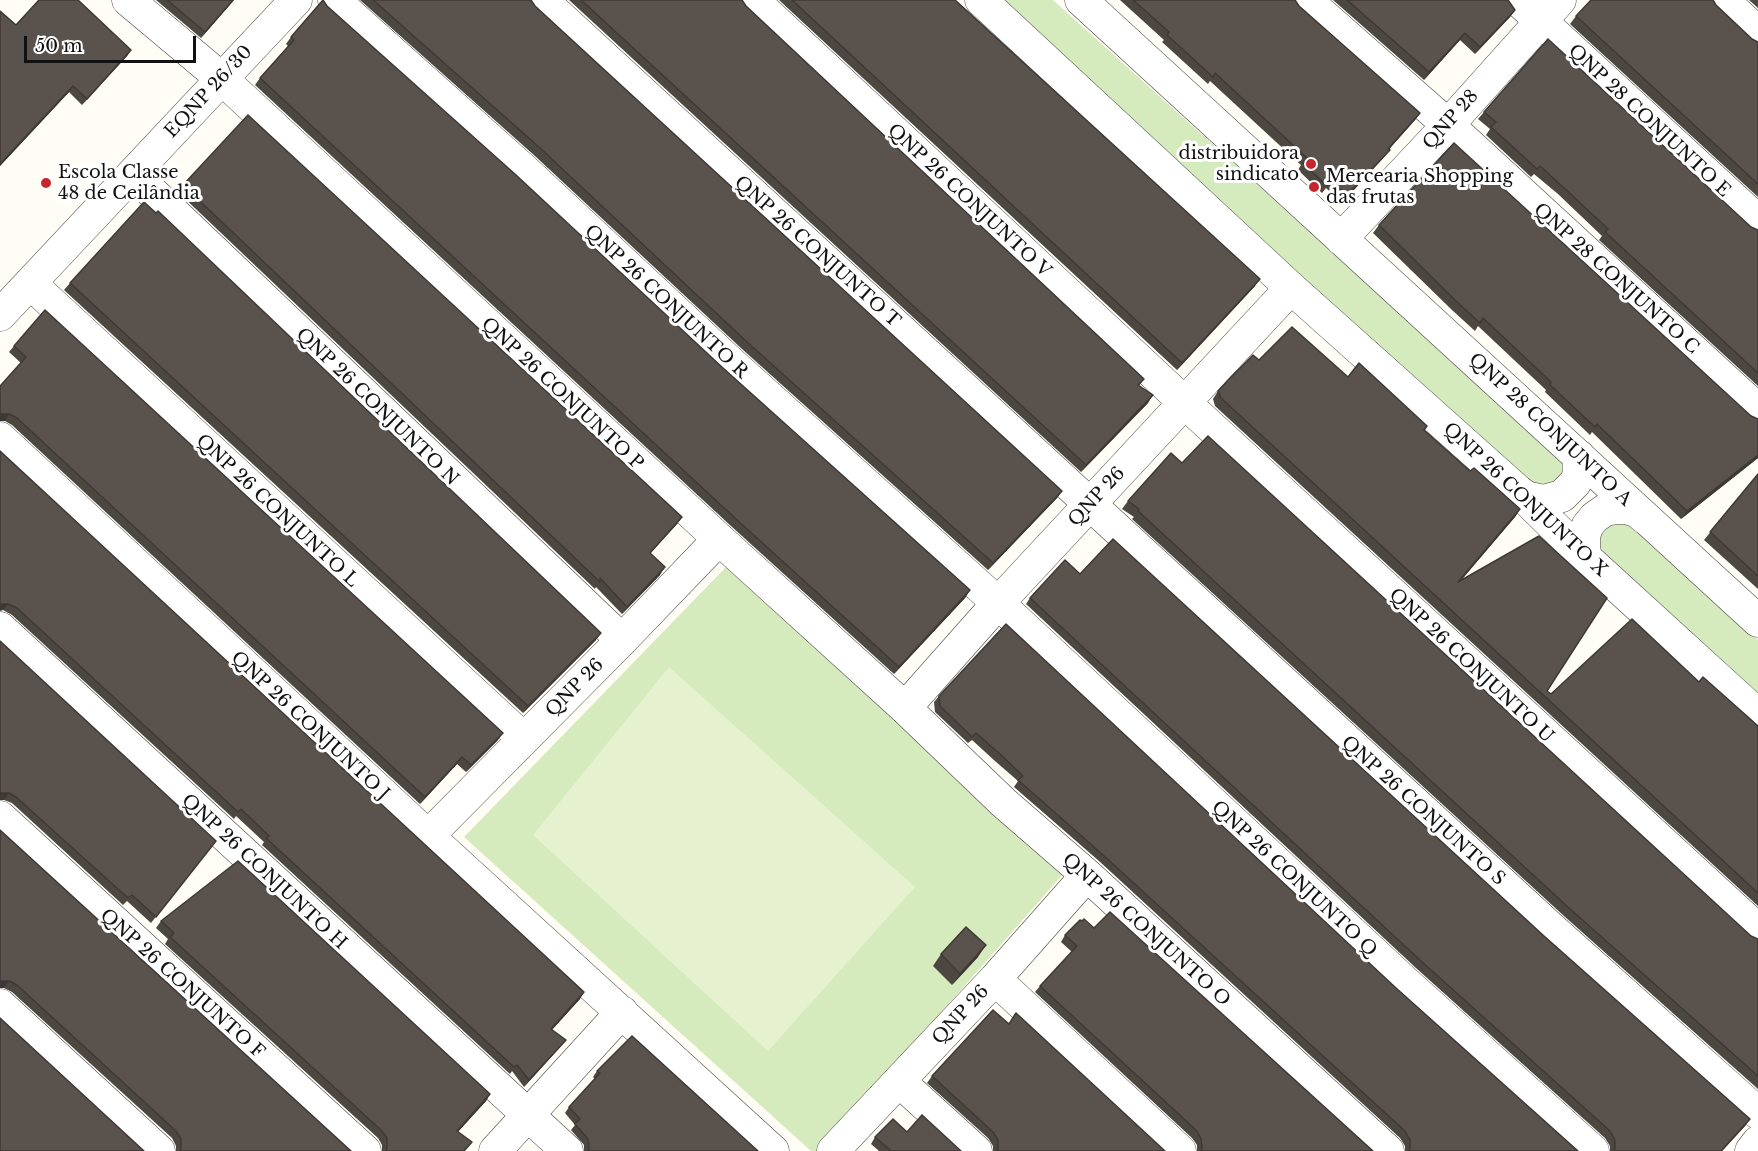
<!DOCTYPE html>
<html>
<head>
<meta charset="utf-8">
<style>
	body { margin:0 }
	#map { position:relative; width:1758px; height:1151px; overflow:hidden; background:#fffdf5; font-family:"Libre Baskerville",serif }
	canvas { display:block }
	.scale { position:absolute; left:24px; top:36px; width:172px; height:27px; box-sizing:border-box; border:3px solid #111; border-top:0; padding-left:8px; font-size:18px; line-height:21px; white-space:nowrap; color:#111; -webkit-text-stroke:4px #fff; paint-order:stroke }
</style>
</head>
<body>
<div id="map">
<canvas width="1758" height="1151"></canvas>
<div class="scale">50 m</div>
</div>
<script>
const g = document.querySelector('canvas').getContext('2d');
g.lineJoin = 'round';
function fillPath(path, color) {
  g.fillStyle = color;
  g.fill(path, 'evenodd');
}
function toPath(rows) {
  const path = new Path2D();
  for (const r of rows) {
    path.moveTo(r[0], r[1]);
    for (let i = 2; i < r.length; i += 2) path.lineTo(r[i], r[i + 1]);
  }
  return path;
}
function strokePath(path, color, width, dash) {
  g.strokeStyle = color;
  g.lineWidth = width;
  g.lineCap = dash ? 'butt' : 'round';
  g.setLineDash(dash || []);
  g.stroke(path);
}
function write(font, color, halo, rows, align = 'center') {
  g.font = font + ' "Libre Baskerville",serif';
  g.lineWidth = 6;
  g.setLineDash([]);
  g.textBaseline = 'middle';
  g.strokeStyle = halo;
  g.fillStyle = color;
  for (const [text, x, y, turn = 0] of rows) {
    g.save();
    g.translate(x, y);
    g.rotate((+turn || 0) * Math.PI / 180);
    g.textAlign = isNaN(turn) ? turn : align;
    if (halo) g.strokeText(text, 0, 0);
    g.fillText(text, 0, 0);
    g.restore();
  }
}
const green = toPath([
	[998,0,1053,0,1562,460,1562,474,1559,480,1554,484,1535,489],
	[1624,522,1636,529,1758,640,1758,697,1603,555,1599,542,1601,535,1610,525],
	[728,565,1064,873,819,1151,811,1151,464,837]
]);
const pitch = toPath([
	[669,667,915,887,768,1051,533,835]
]);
const minor = toPath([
	[128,0,221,78,719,539,905,708,1004,803,1087,875,1388,1151],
	[334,0,523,169,730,362,998,603,1404,981,1593,1151],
	[542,0,1355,748,1552,929,1758,1113],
	[753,0,1184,402,1758,930],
	[981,0,1291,288,1518,491,1586,558,1758,715],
	[1081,0,1758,621],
	[1306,0,1448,125,1758,410],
	[1518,0,1758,221],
	[1723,0,1758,33],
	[133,174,622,640],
	[1341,239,1448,125,1560,0],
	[30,283,524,739],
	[0,315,296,0],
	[0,438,428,836,773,1151],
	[1518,491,1526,497,1544,501,1562,496,1575,483,1579,475,1579,456],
	[1586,558,1584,547,1584,535,1588,525,1595,517,1605,510,1616,508,1627,508,1638,512,1645,518],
	[0,628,567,1151],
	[905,708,998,603,1291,288],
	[0,817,365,1151],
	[428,836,622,640,719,539],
	[995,979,1180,1151],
	[0,1005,159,1151],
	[899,1081,976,1151],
	[495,1151,622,1012],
	[833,1151,995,979,1087,875],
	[1751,1151,1758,1142]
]);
const wall = toPath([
	[156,0,234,0,201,38],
	[360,0,531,0,535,6,1062,491,1057,498,988,570,742,349,535,156],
	[569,0,742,0,746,6,1144,379,1139,386,1148,403,1081,472],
	[779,0,955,0,1255,286,1177,370],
	[1120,0,1295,0,1299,6,1420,113,1415,120,1389,149,1384,157,1342,203,1326,188,1322,193,1298,170,1301,165,1210,81,1208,84,1162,42,1164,40],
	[1333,0,1508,0,1515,10,1510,17,1475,54,1460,40,1424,80],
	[1749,0,1758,0,1758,8],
	[1716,5,1752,39,1758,42,1758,197,1570,24,1576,16],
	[327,6,723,368,970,590,965,598,894,674,731,526,255,85,260,78,288,46,286,44,291,37],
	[0,11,16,25,131,50,127,56,82,105,69,92,0,166],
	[1484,112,1758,230,1758,386,1599,240,1602,236,1558,194,1534,174,1531,177,1486,135,1490,129,1478,119],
	[183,185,682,517,677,524,650,553,660,575,622,614,596,587,595,589,178,192],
	[1379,225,1758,419,1758,458,1681,519,1592,432,1590,435,1545,392,1546,390,1478,326,1475,331,1452,310,1373,233],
	[70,283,596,640,523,713,64,290],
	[14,346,498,740,466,772,457,764,420,804,12,425,5,421,0,421,0,386,21,363,9,352],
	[1259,360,1348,377,1427,426,1424,430,1470,471,1520,509,1515,517,1460,581,1547,691,1551,694,1699,682,1758,726,1758,906,1215,406,1213,399,1218,391],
	[0,451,580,999,552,1030,566,1040,561,1046,524,1087,512,1071,510,1074,262,845,264,842,236,816,234,819,12,615,3,610],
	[1182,463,1751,936,1758,939,1758,1089,1564,916,1132,519,1134,517,1122,509,1128,501],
	[1758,474,1758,589,1704,540],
	[1080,574,1544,936,1750,1119,1745,1126,1722,1151,1610,1151,1610,1146,1605,1138,1416,968,1026,604,1030,598],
	[0,641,211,847,151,923,127,901,123,905,12,803,4,800,0,800],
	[939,696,1396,988,1578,1151,1405,1151,1405,1146,1400,1138,1099,861,1014,787,1018,781,995,761,972,740,968,743,935,712,934,702],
	[0,830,351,1151,176,1151,176,1146,172,1138,12,992,4,988,0,988],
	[161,921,490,1094,486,1101,458,1132,465,1151,382,1151,382,1145,378,1138,165,944,168,939,156,928],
	[1094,928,1373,1151,1197,1151,1197,1145,1192,1138,1035,992,1040,986,1072,952,1061,942,1065,935],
	[941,954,978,957,952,985,933,966],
	[1009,1024,1165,1151,993,1151,993,1146,988,1138,927,1083,932,1076],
	[597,1071,758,1151,584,1151,584,1145,571,1130,575,1125,565,1113,569,1107,595,1079,593,1077],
	[907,1132,961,1151,879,1151,871,1144,875,1137]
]);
const shadedWall = toPath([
	[233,0,234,0,201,38,205,32],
	[1515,10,1510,17,1475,54,1480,47],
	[1465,33,1460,40,1424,80,1429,72],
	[131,50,127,56,82,105,87,99],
	[73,86,69,92,0,166,0,164],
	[1420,113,1415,120,1383,156,1388,149],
	[1390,150,1384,157,1342,203,1347,195],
	[1260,279,1255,286,1177,370,1182,363],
	[1153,395,1148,403,1081,472,1086,465],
	[0,414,9,414,5,421,0,421],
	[1758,455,1758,458,1681,519,1687,511],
	[1062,491,1057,498,988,570,993,563],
	[1520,509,1515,517,1453,590,1458,582],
	[682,517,677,524,644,560,650,553],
	[665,567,660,575,622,614,627,607],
	[970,590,965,598,894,674,899,667],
	[0,604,8,604,3,610,0,611],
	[601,633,596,640,523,713,528,706],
	[503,733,498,740,466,772,471,765],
	[462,757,457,764,420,804,425,797],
	[0,793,9,793,4,800,0,800],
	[986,945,978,957,952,985,960,974],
	[0,981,9,981,4,988,0,988],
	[584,992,580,999,546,1036,551,1029],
	[566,1040,561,1046,524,1087,529,1080],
	[490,1094,486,1101,452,1138,457,1131],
	[1750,1119,1745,1126,1722,1151,1721,1151]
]);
const building = toPath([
	[39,0,78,0,131,50,87,99,73,86,0,164,0,11,16,25,39,0],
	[167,0,233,0,205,32,167,0],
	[323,0,327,6,516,175,723,368,970,590,899,667,736,519,260,78,294,40,291,37,323,0],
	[373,0,531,0,535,6,1062,491,993,563,747,342,540,148,373,0],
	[581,0,742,0,746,6,1144,379,1138,385,1153,395,1086,465,581,0],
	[792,0,955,0,1260,279,1182,363,792,0],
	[1133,0,1295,0,1299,6,1420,113,1388,149,1390,150,1347,195,1331,181,1327,186,1303,163,1307,158,1215,73,1213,77,1167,35,1169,32,1133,0],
	[1347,0,1508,0,1515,10,1480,47,1465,33,1429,72,1347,0],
	[1591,0,1713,0,1716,5,1752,39,1758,42,1758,184,1576,16,1591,0],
	[1548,39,1751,227,1758,230,1758,373,1605,232,1608,229,1563,187,1540,166,1537,169,1491,127,1496,122,1484,112,1548,39],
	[248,115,682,517,650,553,665,567,627,607,600,578,600,582,183,185,248,115],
	[1454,143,1751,416,1758,419,1758,455,1687,511,1597,424,1595,427,1550,385,1551,382,1483,318,1480,323,1457,302,1379,225,1454,143],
	[144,202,156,213,158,211,601,633,528,706,70,283,144,202],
	[45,310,503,733,471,765,462,757,425,797,17,418,9,414,0,414,0,386,26,357,14,346,45,310],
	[1292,327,1348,377,1359,363,1427,426,1424,430,1470,471,1474,468,1520,509,1458,582,1539,536,1607,598,1547,691,1551,694,1632,619,1699,682,1703,677,1758,726,1758,893,1221,398,1218,391,1231,377,1253,355,1259,360,1292,327],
	[1208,436,1751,936,1758,939,1758,1076,1569,908,1138,511,1139,509,1128,501,1171,453,1182,463,1208,436],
	[0,451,584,992,551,1029,566,1040,529,1080,517,1065,514,1067,266,838,269,836,241,809,238,812,17,608,8,604,0,604,0,451],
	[1758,474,1758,576,1710,532,1758,474],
	[1113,539,1544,936,1750,1119,1721,1151,1614,1151,1615,1149,1615,1140,1610,1131,1421,961,1030,598,1065,560,1080,574,1113,539],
	[1006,624,1396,988,1578,1151,1409,1151,1410,1148,1410,1140,1405,1131,1103,855,1018,780,1023,776,1000,754,976,733,972,737,940,706,939,696,1006,624],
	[0,641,216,841,156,917,132,895,128,898,16,797,9,793,0,793,0,641],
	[0,830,351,1151,180,1151,181,1148,181,1139,176,1131,17,985,9,981,0,981,0,830],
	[238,861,490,1094,457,1131,472,1142,464,1151,386,1151,387,1148,387,1138,382,1131,170,937,174,933,161,921,238,861],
	[1110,912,1373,1151,1201,1151,1202,1148,1201,1139,1197,1131,1040,986,1077,946,1065,935,1080,920,1082,921,1084,919,1094,928,1110,912],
	[966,927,986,945,960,974,941,954,966,927],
	[993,1010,1009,1024,1016,1013,1165,1151,997,1151,998,1149,998,1140,993,1132,932,1076,993,1010],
	[0,1018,144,1151,0,1151,0,1018],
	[632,1036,758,1151,588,1151,589,1148,588,1139,575,1124,580,1119,569,1107,600,1073,597,1071,632,1036],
	[922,1115,961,1151,889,1151,890,1150,875,1137,893,1119,907,1132,922,1115]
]);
const markers = [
	[1311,164,6,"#c4262e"],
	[46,183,6,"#c4262e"],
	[1314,187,6,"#c4262e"]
];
const streetNames = [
	["EQNP 26/30",209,92,-47],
	["QNP 28",1451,120,-48],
	["QNP 28 CONJUNTO E",1649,121,43],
	["QNP 26 CONJUNTO V",969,201,43],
	["QNP 26 CONJUNTO T",817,252,42],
	["QNP 28 CONJUNTO C",1616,279,42],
	["QNP 26 CONJUNTO R",666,302,43],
	["QNP 26 CONJUNTO P",562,394,43],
	["QNP 26 CONJUNTO N",377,407,44],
	["QNP 28 CONJUNTO A",1550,430,43],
	["QNP 26",1097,497,-47],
	["QNP 26 CONJUNTO X",1525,500,43],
	["QNP 26 CONJUNTO L",277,511,43],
	["QNP 26 CONJUNTO U",1471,666,43],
	["QNP 26",575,688,-45],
	["QNP 26 CONJUNTO J",310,726,43],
	["QNP 26 CONJUNTO S",1423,811,42],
	["QNP 26 CONJUNTO H",264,872,43],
	["QNP 26 CONJUNTO Q",1294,879,43],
	["QNP 26 CONJUNTO O",1146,930,42],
	["QNP 26 CONJUNTO F",182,984,42],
	["QNP 26",961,1015,-47]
];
const poiNames = [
	["distribuidora",1299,154,"right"],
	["sindicato",1299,175,"right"],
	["Escola Classe",58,173],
	["48 de Ceilândia",58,194],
	["Mercearia Shopping",1326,177],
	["das frutas",1326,198]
];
fillPath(green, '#d5ebbd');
fillPath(pitch, '#e6f2cf');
strokePath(minor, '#444', 33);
strokePath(minor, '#fff', 32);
fillPath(wall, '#4d4742');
fillPath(shadedWall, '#3f3936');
fillPath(building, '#5a524d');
strokePath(building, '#3f3936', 1.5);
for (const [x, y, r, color] of markers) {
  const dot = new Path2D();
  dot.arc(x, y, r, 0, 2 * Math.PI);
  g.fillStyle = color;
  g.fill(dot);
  strokePath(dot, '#fff', 2);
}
write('18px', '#111', '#fff', streetNames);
write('18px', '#111', '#fff', poiNames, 'left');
</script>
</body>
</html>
